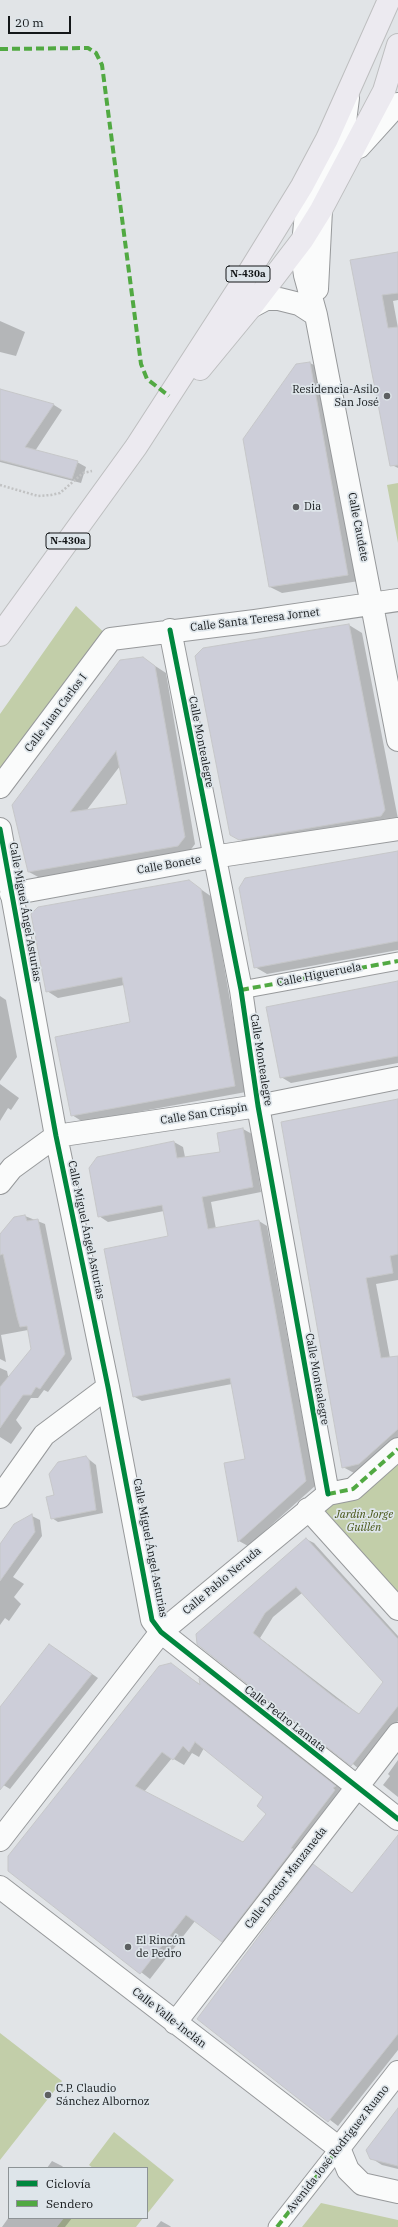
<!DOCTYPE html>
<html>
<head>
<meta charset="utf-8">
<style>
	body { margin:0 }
	#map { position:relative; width:398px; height:2227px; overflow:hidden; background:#e1e4e7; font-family:"IBM Plex Serif",serif }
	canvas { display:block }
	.legend { position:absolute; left:8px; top:2167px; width:140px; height:52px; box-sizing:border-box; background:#dee5ea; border:1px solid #8d9396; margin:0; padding:5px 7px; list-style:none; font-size:12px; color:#141719 }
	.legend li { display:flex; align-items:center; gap:8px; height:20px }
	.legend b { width:20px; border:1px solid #8d9396 }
	.scale { position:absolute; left:8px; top:16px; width:63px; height:18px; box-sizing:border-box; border:2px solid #141719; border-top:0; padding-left:5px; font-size:12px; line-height:14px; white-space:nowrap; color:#141719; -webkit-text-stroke:3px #dee5ea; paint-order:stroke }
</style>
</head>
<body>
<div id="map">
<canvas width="398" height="2227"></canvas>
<ul class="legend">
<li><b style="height:5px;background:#00873e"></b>Ciclovía</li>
<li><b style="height:5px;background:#51a942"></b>Sendero</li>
</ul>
<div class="scale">20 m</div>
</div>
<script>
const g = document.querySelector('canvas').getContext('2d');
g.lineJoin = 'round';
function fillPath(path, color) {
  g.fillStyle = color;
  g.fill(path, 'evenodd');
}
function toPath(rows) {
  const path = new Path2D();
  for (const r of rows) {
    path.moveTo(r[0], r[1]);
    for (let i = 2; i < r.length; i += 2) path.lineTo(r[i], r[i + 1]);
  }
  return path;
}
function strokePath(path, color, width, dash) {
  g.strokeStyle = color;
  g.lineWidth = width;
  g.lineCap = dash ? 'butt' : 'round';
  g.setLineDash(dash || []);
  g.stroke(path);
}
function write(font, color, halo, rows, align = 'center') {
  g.font = font + ' "IBM Plex Serif",serif';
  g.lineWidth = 3.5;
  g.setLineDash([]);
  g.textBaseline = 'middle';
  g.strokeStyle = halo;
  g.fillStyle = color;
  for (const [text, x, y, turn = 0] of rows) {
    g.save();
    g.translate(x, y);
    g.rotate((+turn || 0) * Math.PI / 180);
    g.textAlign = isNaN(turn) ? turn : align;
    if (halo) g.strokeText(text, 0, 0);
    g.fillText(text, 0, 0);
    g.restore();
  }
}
const green = toPath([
	[398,483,398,543,387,485],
	[76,606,111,639,0,787,0,714],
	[398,1449,398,1609,308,1509],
	[0,2033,62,2081,0,2160],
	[114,2132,174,2180,147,2214,147,2168,93,2168,89,2165],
	[321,2203,398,2220,398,2227,302,2227],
	[64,2218,143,2218,136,2227,57,2227]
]);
const shadow = toPath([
	[398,253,398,300,393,301,398,328,398,468,390,464,351,261],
	[0,321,25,332,16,356,0,352],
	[310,363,322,369,359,581,282,593,270,587,296,365],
	[0,390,54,405,62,410,35,451,77,462,86,467,81,483,0,462],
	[349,625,362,633,398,819,254,848,231,834],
	[143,658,166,673,195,844,189,852,40,878,29,872],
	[120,766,128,805,86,811],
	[398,852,398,950,267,974,255,967],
	[189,881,212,897,246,1092,83,1122,72,1115,132,1023,124,985,58,998,47,991],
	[398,982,398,1063,291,1083,281,1077],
	[0,996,6,1000,17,1057,0,1081],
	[0,1084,19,1098,11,1110,8,1108,0,1121],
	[398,1100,398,1280,376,1284,390,1358,398,1357,398,1444,370,1469,354,1473,343,1467,282,1123],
	[243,1129,252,1134,261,1192,211,1202,216,1229,259,1221,267,1226,315,1486,248,1546,239,1541,225,1463,246,1460,232,1384,142,1401,133,1396,169,1237,164,1211,108,1222,99,1216,174,1142,183,1147,185,1157,221,1152],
	[25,1216,45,1224,72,1359,48,1392,44,1390,38,1398,31,1398,16,1420,22,1428,11,1444,0,1437,0,1368,7,1371,9,1381,32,1349,28,1330,1,1335,6,1362,0,1359,0,1235],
	[86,1457,96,1465,103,1513,58,1522,52,1518,55,1496],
	[32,1516,40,1520,42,1536,13,1577,24,1584,14,1597,21,1604,9,1621,5,1618,0,1625,0,1545],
	[306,1539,314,1543,398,1636,398,1721,359,1769,197,1634],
	[302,1593,384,1682,360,1715,260,1638,273,1617],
	[56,1649,98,1678,10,1789,0,1783,0,1708],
	[170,1664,201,1685,200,1680,209,1685,345,1792,232,1947,195,1921,150,1979,9,1870],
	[204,1748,265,1797,267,1814,243,1844,144,1792,172,1758,184,1765,192,1753,199,1757],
	[398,1760,398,1797,383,1785,390,1776,388,1774],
	[398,1836,398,2050,338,2126,198,2019,313,1866,353,1894],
	[398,2110,398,2169,382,2165,371,2158],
	[52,2161,62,2166,64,2168,47,2168],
	[9,2217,9,2218,72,2218,65,2227,2,2227],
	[161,2221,170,2226,171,2227,156,2227]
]);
const building = toPath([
	[398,252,398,293,382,295,388,328,398,327,398,465,390,466,350,260,398,252],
	[310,362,348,575,269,587,243,439,296,364,310,362],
	[0,389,54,404,25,447,78,461,72,479,0,460,0,389],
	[349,624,385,810,381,816,239,840,230,835,195,656,203,648,349,624],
	[143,657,155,666,185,837,178,846,28,872,12,805,120,660,143,657],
	[116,751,127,804,70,812,116,751],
	[398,851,398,941,254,968,239,888,245,878,398,851],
	[189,880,201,889,235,1086,71,1116,55,1037,130,1022,122,977,46,992,31,914,38,907,189,880],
	[398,981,398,1056,280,1078,266,1007,398,981],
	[398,1099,398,1254,390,1256,393,1273,366,1278,381,1358,398,1356,398,1429,359,1464,342,1468,281,1122,398,1099],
	[243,1128,253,1187,202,1197,208,1229,259,1220,306,1481,238,1542,224,1463,245,1459,230,1378,133,1397,104,1249,168,1236,162,1205,98,1217,89,1168,97,1157,174,1141,177,1158,220,1152,217,1133,243,1128],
	[25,1215,27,1221,38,1219,65,1354,40,1389,36,1387,31,1395,23,1395,0,1428,0,1387,31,1349,27,1326,20,1327,17,1317,3,1254,0,1255,0,1234,14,1217,25,1215],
	[86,1456,89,1460,96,1510,51,1519,46,1497,54,1495,49,1474,58,1462,86,1456],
	[32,1514,35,1532,0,1581,0,1544,14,1524,32,1514],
	[306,1538,398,1639,398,1706,351,1766,197,1644,196,1634,306,1538],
	[296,1587,383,1682,359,1714,335,1698,253,1633,265,1613,296,1587],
	[49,1644,92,1674,0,1790,0,1707,49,1644],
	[171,1663,200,1685,199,1678,336,1786,333,1788,335,1790,291,1848,293,1849,222,1942,186,1915,140,1974,8,1871,8,1856,159,1666,171,1663],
	[195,1742,263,1797,257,1806,266,1814,243,1842,135,1786,162,1752,173,1760,183,1746,189,1752,195,1742],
	[398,1835,398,2034,328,2122,197,2019,313,1864,352,1893,398,1835],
	[398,2108,398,2166,370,2159,366,2150,398,2108]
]);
const path = toPath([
	[0,485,38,496,51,495,60,493,83,473,92,471]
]);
const pedestrian = toPath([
	[241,990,398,961],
	[277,2227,339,2148]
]);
const minor = toPath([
	[348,98,343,137,306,213,302,255,305,275,316,315,398,740],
	[359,147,398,104],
	[317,289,321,210],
	[251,307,266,299,279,299,299,304,316,315],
	[170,630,241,990,258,1106,328,1494],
	[0,787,111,639,255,621,398,600],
	[0,829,56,1136,108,1387,152,1620,161,1632,398,1819],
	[11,894,213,857,398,829],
	[0,1183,12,1168,56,1136,258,1106,398,1078],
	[0,1497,44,1435,108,1387],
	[308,1509,398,1609],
	[0,1840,161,1632,328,1494,353,1489,398,1449],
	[0,1887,339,2148],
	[175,2023,398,1734],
	[339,2148,398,2072],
	[339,2148,348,2170,362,2184,398,2192]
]);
const primary = toPath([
	[200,369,251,307,303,239,321,210,384,91,398,45],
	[0,635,136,447,246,277,302,186,327,139,389,0]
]);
const quiet = toPath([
	[0,49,88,48,96,53,102,65,141,364,147,379,169,396],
	[241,990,398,961],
	[328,1494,353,1489,398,1449],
	[277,2227,339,2148]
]);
const cycleway = toPath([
	[170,630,241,990,258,1106,328,1494],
	[0,829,56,1136,108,1387,152,1620,161,1632,398,1819]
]);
const markers = [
	[387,396,4,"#5c5f61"],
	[296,507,4,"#5c5f61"],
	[128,1947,4,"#5c5f61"],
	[48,2095,4,"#5c5f61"]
];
const shields = [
	[248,274,44],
	[68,541,44]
];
const shieldNames = [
	["N-430a",248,274],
	["N-430a",68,541]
];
const poiNames = [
	["Residencia-Asilo",379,390,"right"],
	["San José",379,403,"right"],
	["Dia",304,507],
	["El Rincón",136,1941],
	["de Pedro",136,1954],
	["C.P. Claudio",56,2089],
	["Sánchez Albornoz",56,2102]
];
const streetNames = [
	["Calle Caudete",358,527,79],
	["Calle Santa Teresa Jornet",255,620,-7],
	["Calle Juan Carlos I",56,713,-53],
	["Calle Montealegre",201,742,79],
	["Calle Bonete",169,865,-10],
	["Calle Miguel Ángel Asturias",25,912,80],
	["Calle Higueruela",319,975,-11],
	["Calle Montealegre",261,1060,81],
	["Calle San Crispín",204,1114,-9],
	["Calle Miguel Ángel Asturias",86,1230,78],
	["Calle Montealegre",317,1379,80],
	["Calle Miguel Ángel Asturias",150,1548,79],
	["Calle Pablo Neruda",222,1581,-40],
	["Calle Pedro Lamata",285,1719,38],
	["Calle Doctor Manzaneda",286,1878,-52],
	["Calle Valle-Inclán",169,2018,38],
	["Avenida José Rodríguez Ruano",338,2149,-52]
];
const parkNames = [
	["Jardín Jorge",364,1515],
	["Guillén",364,1528]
];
fillPath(green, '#c2cea9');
fillPath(shadow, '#0003');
fillPath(building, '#cdced9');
strokePath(building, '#c6c7c9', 1);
strokePath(pedestrian, '#97999b', 19);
strokePath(minor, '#97999b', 24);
strokePath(primary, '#bdbebf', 24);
strokePath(path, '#c1c2c3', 2.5, [2, 2]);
strokePath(pedestrian, '#fafbfb', 17);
strokePath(minor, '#fafbfb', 22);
strokePath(primary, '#eceaf0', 22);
strokePath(quiet, '#51a942', 4, [8, 4]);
strokePath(cycleway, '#00873e', 5);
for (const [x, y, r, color] of markers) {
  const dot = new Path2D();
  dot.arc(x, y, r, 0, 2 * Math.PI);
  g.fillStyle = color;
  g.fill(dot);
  strokePath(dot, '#dee5ea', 1.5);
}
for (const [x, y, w] of shields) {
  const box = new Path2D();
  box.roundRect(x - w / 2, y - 8, w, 16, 3);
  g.fillStyle = '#dee5ea';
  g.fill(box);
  strokePath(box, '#141719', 1);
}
write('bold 10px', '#141719', null, shieldNames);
write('11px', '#141719', '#dee5ea', poiNames, 'left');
write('11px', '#141719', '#dee5ea', streetNames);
write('italic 11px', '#465515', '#dee5ea', parkNames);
</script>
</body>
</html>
